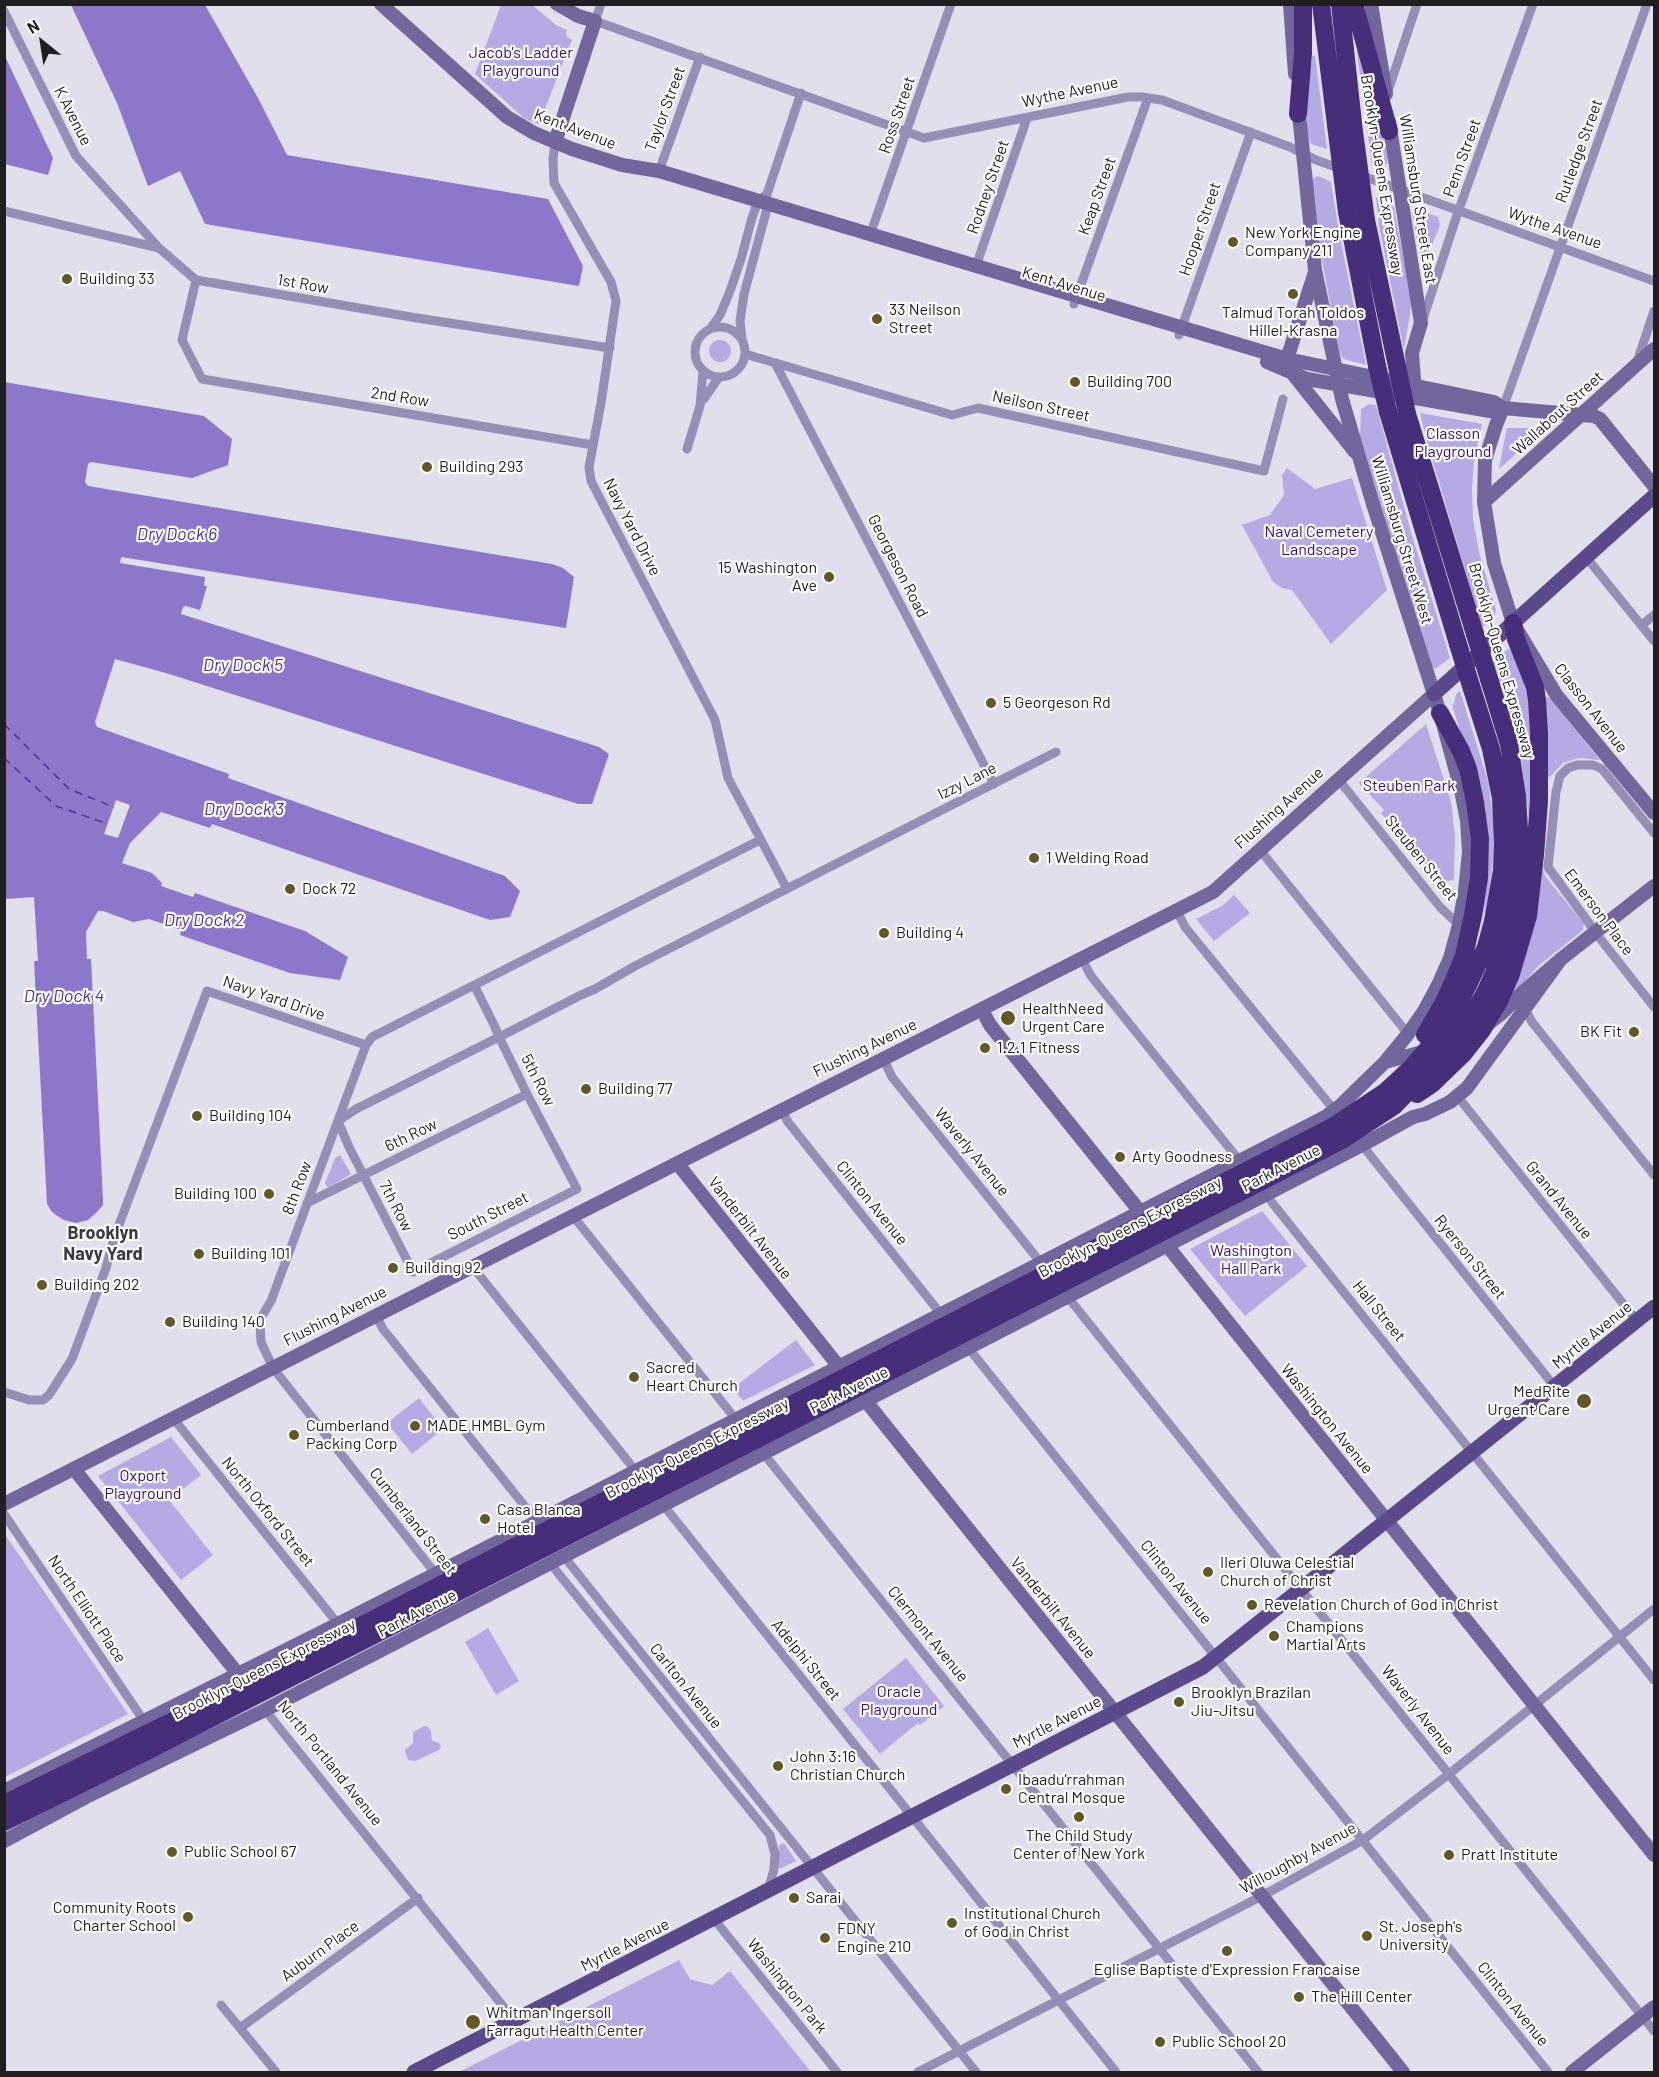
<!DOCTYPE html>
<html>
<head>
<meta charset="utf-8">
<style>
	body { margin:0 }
	#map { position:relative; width:1659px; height:2077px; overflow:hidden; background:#e2dfec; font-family:Barlow,sans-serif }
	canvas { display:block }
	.frame { position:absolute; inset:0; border:6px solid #1f1e23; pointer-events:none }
	.north { position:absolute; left:12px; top:12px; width:60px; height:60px; -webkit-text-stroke:4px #fff; paint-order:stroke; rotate:330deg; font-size:16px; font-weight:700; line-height:24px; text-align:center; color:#1f1e23 }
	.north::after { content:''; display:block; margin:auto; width:21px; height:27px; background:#1f1e23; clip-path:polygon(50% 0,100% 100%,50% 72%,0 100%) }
</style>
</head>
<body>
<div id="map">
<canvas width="1659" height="2077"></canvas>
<div class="frame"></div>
<div class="north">N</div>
</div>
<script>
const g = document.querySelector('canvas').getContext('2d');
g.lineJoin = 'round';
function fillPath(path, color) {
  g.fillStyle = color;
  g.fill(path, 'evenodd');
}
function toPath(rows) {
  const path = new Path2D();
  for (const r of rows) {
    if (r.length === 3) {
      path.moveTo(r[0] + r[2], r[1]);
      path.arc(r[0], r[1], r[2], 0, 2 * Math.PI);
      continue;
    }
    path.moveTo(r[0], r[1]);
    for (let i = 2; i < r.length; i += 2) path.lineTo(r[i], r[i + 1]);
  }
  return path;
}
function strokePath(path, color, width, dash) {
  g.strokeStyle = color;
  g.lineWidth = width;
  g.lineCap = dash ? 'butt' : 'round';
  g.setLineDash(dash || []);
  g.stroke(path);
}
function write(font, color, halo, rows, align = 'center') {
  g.font = font + ' Barlow,sans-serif';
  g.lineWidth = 4.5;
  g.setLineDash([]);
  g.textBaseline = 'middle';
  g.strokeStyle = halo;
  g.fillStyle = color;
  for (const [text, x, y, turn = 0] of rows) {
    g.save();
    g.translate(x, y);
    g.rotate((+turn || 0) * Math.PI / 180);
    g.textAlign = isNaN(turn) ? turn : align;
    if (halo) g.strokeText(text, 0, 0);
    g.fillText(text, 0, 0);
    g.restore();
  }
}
const green = toPath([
	[501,5,532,5,556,25,567,30,566,36,572,40,539,124,525,119,475,74],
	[1358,51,1379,113,1388,157,1387,164,1382,168,1372,166,1357,53],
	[1315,55,1327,149,1311,144,1307,135,1307,107,1312,56],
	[1318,176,1331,182,1339,232,1366,365,1347,360,1342,358,1339,350,1320,250,1312,187,1313,179],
	[1376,197,1388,201,1394,208,1412,302,1404,350,1379,226],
	[1415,208,1438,217,1440,225,1425,263,1421,262,1412,212],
	[720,351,11],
	[1369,404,1376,405,1411,532,1450,658,1435,669,1430,665,1360,436,1361,409],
	[1420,413,1482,424,1474,461,1472,489,1473,519,1479,552,1496,610,1494,618,1482,627,1427,442],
	[1507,428,1545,428,1499,469,1504,442],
	[1287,468,1315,489,1352,478,1387,590,1331,644,1292,590,1282,588,1273,582,1242,525,1270,515,1284,495,1282,475],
	[1508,649,1512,650,1534,708,1530,825,1520,751,1493,662],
	[1460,691,1488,781,1493,817,1494,855,1488,897,1479,932,1477,931,1470,762,1452,705,1454,704,1456,694],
	[1549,697,1600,760,1579,758,1563,763,1550,777,1545,774,1545,698],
	[1426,724,1451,802,1455,836,1454,879,1438,885,1381,813,1384,810,1359,783],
	[1542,866,1545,876,1584,924,1583,930,1537,967,1506,1005],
	[1234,895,1250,913,1214,941,1196,919,1222,906],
	[340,1155,351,1174,328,1188,325,1183,335,1158],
	[1262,1211,1307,1266,1245,1316,1190,1249],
	[796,1340,815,1365,743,1401,733,1388],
	[419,1398,443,1429,412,1454,387,1423],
	[171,1437,201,1475,169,1500,213,1555,181,1580,98,1476],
	[4,1533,128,1714,5,1777,4,1777],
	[488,1628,519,1681,496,1695,465,1642],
	[906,1658,944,1706,920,1725,918,1723,880,1754,843,1709],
	[424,1726,428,1727,431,1731,432,1741,439,1743,441,1747,439,1750,415,1761,408,1760,405,1750,413,1743,413,1732],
	[784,1843,796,1861,779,1869,779,1845],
	[679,1960,690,1979,712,1985,730,1971,811,2072,459,2072]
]);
const water = toPath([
	[71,5,205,5,258,98,287,155,548,199,583,266,579,286,205,224,180,171,148,186,117,103],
	[4,54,53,158,48,175,5,164],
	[4,382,204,416,232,439,228,465,192,478,91,462,88,464,85,482,88,486,552,564,563,568,574,577,566,628,121,557,120,563,205,577,204,586,207,586,200,610,186,606,183,607,181,614,599,747,609,754,592,804,578,804,166,673,115,659,95,722,97,727,229,774,228,778,505,876,520,891,510,917,490,920,212,824,210,828,161,812,130,843,122,863,152,873,162,883,161,886,193,897,195,893,305,931,348,957,340,980,290,973,180,935,181,930,149,919,133,922,103,911,98,911,86,932,87,959,91,959,103,1199,103,1205,97,1212,88,1220,76,1223,64,1220,56,1215,52,1212,47,1204,34,961,38,961,34,897,5,899]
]);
const pier = toPath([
	[116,800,130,805,118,838,104,834]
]);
const ferry = toPath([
	[4,724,69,789,114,807],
	[4,758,56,806,108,824]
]);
const street = toPath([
	[601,4,595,21,924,138,1128,97,1142,97,1162,100,1290,147,1316,160,1344,170],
	[4,11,76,156,159,248,196,280,411,317,610,348],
	[1387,94,1417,4],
	[555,142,553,159,554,183,611,282,616,301,601,403,589,467,591,481,715,720,728,778,787,889],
	[659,171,700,57],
	[1360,175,1654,281],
	[4,211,159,248],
	[870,235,951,4],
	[976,266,1027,118],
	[196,280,182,340,202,379,593,445],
	[1074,304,1148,98],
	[1423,319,1458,212,1533,4],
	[720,352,25],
	[710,329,720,315,730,291,741,259,752,218,758,201,767,194,801,93],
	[1179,335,1251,132],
	[742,339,740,321,744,294,768,205],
	[745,354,952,415,978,408,1264,471,1283,399],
	[1637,362,1654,311],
	[775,363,994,784],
	[704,399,719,377],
	[1503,408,1647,4],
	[687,449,700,406,703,371],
	[1586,557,1654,641],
	[1642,625,1654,615],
	[1339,780,1440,907,1459,925],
	[1654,833,1602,769,1593,765,1577,765,1568,768,1560,776,1556,792,1548,867,1602,941,1654,1007],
	[1260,850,1408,1034],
	[1177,911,1185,927,1335,1111],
	[1082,959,1091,976,1243,1165],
	[474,985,495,1027,499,1037,506,1051,527,1094,577,1189,413,1272,349,1147,338,1121,356,1109,362,1106,499,1037,513,1030,540,1016,581,995,595,989,635,966,1056,752],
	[1525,1009,1532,1022,1654,1175],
	[883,1058,892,1077,1041,1263],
	[1458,1097,1637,1321],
	[781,1109,788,1122,944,1318],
	[1362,1145,1555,1387],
	[1262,1190,1654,1680],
	[307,1203,527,1094],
	[573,1216,738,1422],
	[472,1266,639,1475],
	[1067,1296,1654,2031],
	[376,1316,383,1329,539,1524],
	[966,1345,1548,2072],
	[4,1392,29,1400,43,1400,49,1395,72,1359,106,1268,114,1238,207,991,366,1045],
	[173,1418,338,1624],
	[760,1449,1258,2072],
	[661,1502,1116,2072],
	[4,1514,144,1721],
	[562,1554,976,2072],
	[550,1563,770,1835,775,1854,774,1869,768,1891],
	[439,1578,273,1368,261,1342,260,1323,262,1316,271,1301,366,1045,372,1037,760,840],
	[265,1710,515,2021],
	[714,1919,837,2072],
	[221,2005,276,2072],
	[240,2028,418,1898],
	[918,2072,1262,1896,1363,1840,1449,1774,1654,1609]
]);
const secondary = toPath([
	[381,4,507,117,534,133,572,149,622,165,659,171,1287,359,1494,402,1503,408],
	[1290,4,1295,74],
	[1371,4,1386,94],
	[1389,122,1421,323,1412,353,1415,393],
	[555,142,595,21,578,16,557,4],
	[1287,359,1315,272],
	[1267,362,1307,379,1490,411,1503,408,1594,416,1600,419,1654,486],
	[1292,373,1355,452],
	[1503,408,1496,425,1485,460,1484,502,1494,563,1513,623,1557,696,1654,813],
	[1484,502,1654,349],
	[982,1010,990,1025,1146,1219],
	[1488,1024,1501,1014,1524,991,1561,959,1654,886],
	[1385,1062,1426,1051],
	[677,1163,844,1373],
	[1161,1238,1654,1855],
	[861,1395,1403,2072],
	[74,1469,242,1679],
	[4,1504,1213,892,1434,694],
	[4,1791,338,1624,1325,1117,1341,1105,1385,1062,1408,1034,1424,1011,1438,985,1450,958,1459,925,1465,891,1469,852,1467,821,1461,790,1440,713,1373,504,1342,399,1315,270,1298,105],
	[4,1841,86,1797,265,1710,1362,1145,1413,1117,1425,1114,1450,1102,1467,1088,1561,959],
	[1572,2072,1654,2007]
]);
const primary = toPath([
	[1434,694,1654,496],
	[414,2072,1203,1667,1654,1307]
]);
const highway = toPath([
	[1321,4,1336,125],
	[1340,4,1354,132],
	[1354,4,1389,131],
	[1298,114,1303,53,1303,4],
	[1347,212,1377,366],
	[1366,220,1397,366],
	[1388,412,1458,644],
	[1407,414,1475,634],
	[1440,713,1461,751,1468,769,1475,802,1480,839,1479,878,1473,915,1464,956,1455,978],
	[1468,985,1486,947,1493,921,1502,870,1503,845,1501,798,1491,749,1472,689],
	[1485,993,1494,973,1510,926,1519,872,1520,845,1517,796,1509,744,1489,679],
	[1499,1001,1511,974,1528,916,1535,855,1539,801,1539,733,1537,700,1535,687,1516,639,1513,623]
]);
const highwayBridge = toPath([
	[1336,125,1347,212],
	[1354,132,1366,220],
	[1377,366,1388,412],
	[1397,366,1407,414],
	[1475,634,1489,679],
	[1458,644,1472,689],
	[1425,1035,1444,1002,1455,978],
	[1417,1094,1432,1084,1464,1053,1482,1030,1499,1001],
	[4,1804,242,1687,1334,1126,1385,1092,1412,1067,1437,1038,1454,1013,1468,985],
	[4,1822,151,1749,1342,1140,1394,1106,1450,1048,1469,1021,1485,993]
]);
const markers = [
	[1233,242,6,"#615825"],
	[67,279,6,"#615825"],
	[1293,294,6,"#615825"],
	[877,319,6,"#615825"],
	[1075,382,6,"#615825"],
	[427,467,6,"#615825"],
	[829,577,6,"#615825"],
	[991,703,6,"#615825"],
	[1034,858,6,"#615825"],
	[290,889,6,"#615825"],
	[884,933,6,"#615825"],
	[1008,1018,8,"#615825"],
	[1634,1032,6,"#615825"],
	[985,1048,6,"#615825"],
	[586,1089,6,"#615825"],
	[197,1116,6,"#615825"],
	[1120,1157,6,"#615825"],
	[269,1194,6,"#615825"],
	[199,1254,6,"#615825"],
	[393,1268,6,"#615825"],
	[42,1285,6,"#615825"],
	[170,1322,6,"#615825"],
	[634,1377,6,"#615825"],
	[1584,1401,8,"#615825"],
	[415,1426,6,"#615825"],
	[294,1435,6,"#615825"],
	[485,1519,6,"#615825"],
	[1208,1572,6,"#615825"],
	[1252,1605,6,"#615825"],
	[1274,1636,6,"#615825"],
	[1179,1702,6,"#615825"],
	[778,1766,6,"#615825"],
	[1006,1789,6,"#615825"],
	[1079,1817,6,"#615825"],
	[172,1852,6,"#615825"],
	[1449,1855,6,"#615825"],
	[794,1898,6,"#615825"],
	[188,1917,6,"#615825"],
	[952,1923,6,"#615825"],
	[1367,1936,6,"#615825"],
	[825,1938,6,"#615825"],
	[1227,1951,6,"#615825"],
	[1299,1997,6,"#615825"],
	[473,2022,8,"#615825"],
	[1160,2042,6,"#615825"]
];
const parkNames = [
	["Jacob's Ladder",521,53],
	["Playground",521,71],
	["Classon",1453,434],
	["Playground",1453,452],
	["Naval Cemetery",1319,532],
	["Landscape",1319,550],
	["Steuben Park",1409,786],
	["Washington",1251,1251],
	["Hall Park",1251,1269],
	["Oxport",143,1476],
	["Playground",143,1494],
	["Oracle",899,1692],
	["Playground",899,1710]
];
const streetNames = [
	["Wythe Avenue",1070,92,-12],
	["Taylor Street",665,109,-70],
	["Ross Street",897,115,-71],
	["K Avenue",73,116,63],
	["Kent Avenue",575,129,21],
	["Rutledge Street",1579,151,-70],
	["Penn Street",1462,158,-70],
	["Brooklyn-Queens Expressway",1382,175,81],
	["Rodney Street",988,187,-71],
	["Keap Street",1097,196,-70],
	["Williamsburg Street East",1418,199,81],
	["Wythe Avenue",1555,228,19],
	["Hooper Street",1200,229,-71],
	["1st Row",303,284,10],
	["Kent Avenue",1064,284,17],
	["2nd Row",400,397,9],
	["Neilson Street",1041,406,12],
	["Wallabout Street",1558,413,-42],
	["Navy Yard Drive",632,527,63],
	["Williamsburg Street West",1402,540,73],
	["Georgeson Road",898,566,63],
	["Brooklyn-Queens Expressway",1502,661,74],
	["Classon Avenue",1591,708,52],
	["Izzy Lane",967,781,-27],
	["Flushing Avenue",1279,808,-42],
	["Steuben Street",1421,858,51],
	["Emerson Place",1599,912,53],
	["Navy Yard Drive",274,998,19],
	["Flushing Avenue",865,1048,-26],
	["5th Row",538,1080,63],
	["6th Row",411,1135,-26],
	["Waverly Avenue",972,1152,51],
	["Park Avenue",1281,1168,-27],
	["8th Row",297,1188,-69],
	["Grand Avenue",1559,1200,51],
	["Clinton Avenue",872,1203,51],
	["7th Row",396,1206,63],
	["South Street",488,1216,-27],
	["Brooklyn-Queens Expressway",1130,1227,-27],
	["Vanderbilt Avenue",750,1228,52],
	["Ryerson Street",1470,1257,51],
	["Hall Street",1379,1311,51],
	["Flushing Avenue",335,1316,-27],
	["Myrtle Avenue",1592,1335,-39],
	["Park Avenue",849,1390,-27],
	["Washington Avenue",1327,1419,51],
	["Brooklyn-Queens Expressway",697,1448,-27],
	["North Oxford Street",268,1512,51],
	["Cumberland Street",413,1521,52],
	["Clinton Avenue",1176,1582,51],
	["Vanderbilt Avenue",1053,1608,51],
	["North Elliott Place",87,1609,56],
	["Park Avenue",417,1613,-27],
	["Clermont Avenue",928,1634,51],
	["Adelphi Street",806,1660,51],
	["Brooklyn-Queens Expressway",264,1669,-27],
	["Carlton Avenue",686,1686,51],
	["Waverly Avenue",1418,1710,52],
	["Myrtle Avenue",1057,1722,-27],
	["North Portland Avenue",330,1763,51],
	["Willoughby Avenue",1298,1858,-29],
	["Myrtle Avenue",625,1945,-27],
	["Auburn Place",320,1951,-36],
	["Washington Park",787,1986,51],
	["Clinton Avenue",1513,2004,51]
];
const poiNames = [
	["New York Engine",1245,233],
	["Company 211",1245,251],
	["Building 33",79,279],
	["33 Neilson",889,310],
	["Street",889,328],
	["Talmud Torah Toldos",1293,313,"center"],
	["Hillel-Krasna",1293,331,"center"],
	["Building 700",1087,382],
	["Building 293",439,467],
	["15 Washington",817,568,"right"],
	["Ave",817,586,"right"],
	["5 Georgeson Rd",1003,703],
	["1 Welding Road",1046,858],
	["Dock 72",302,889],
	["Building 4",896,933],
	["HealthNeed",1022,1009],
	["Urgent Care",1022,1027],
	["BK Fit",1622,1032,"right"],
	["1.2.1 Fitness",997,1048],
	["Building 77",598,1089],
	["Building 104",209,1116],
	["Arty Goodness",1132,1157],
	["Building 100",257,1194,"right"],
	["Building 101",211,1254],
	["Building 92",405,1268],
	["Building 202",54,1285],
	["Building 140",182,1322],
	["Sacred",646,1368],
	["Heart Church",646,1386],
	["MedRite",1570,1392,"right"],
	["Urgent Care",1570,1410,"right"],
	["Cumberland",306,1426],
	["Packing Corp",306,1444],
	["MADE HMBL Gym",427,1426],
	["Casa Blanca",497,1510],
	["Hotel",497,1528],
	["Ileri Oluwa Celestial",1220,1563],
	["Church of Christ",1220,1581],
	["Revelation Church of God in Christ",1264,1605],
	["Champions",1286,1627],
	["Martial Arts",1286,1645],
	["Brooklyn Brazilan",1191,1693],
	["Jiu-Jitsu",1191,1711],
	["John 3:16",790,1757],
	["Christian Church",790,1775],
	["Ibaadu'rrahman",1018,1780],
	["Central Mosque",1018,1798],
	["The Child Study",1079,1836,"center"],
	["Center of New York",1079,1854,"center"],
	["Public School 67",184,1852],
	["Pratt Institute",1461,1855],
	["Sarai",806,1898],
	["Community Roots",176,1908,"right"],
	["Charter School",176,1926,"right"],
	["Institutional Church",964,1914],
	["of God in Christ",964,1932],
	["St. Joseph's",1379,1927],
	["University",1379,1945],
	["FDNY",837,1929],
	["Engine 210",837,1947],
	["Eglise Baptiste d'Expression Francaise",1227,1970,"center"],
	["The Hill Center",1311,1997],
	["Whitman Ingersoll",486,2013],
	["Farragut Health Center",486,2031],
	["Public School 20",1172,2042]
];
const waterNames = [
	["Dry Dock 6",177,534],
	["Dry Dock 5",243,665],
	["Dry Dock 3",244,809],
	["Dry Dock 2",204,920],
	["Dry Dock 4",64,996]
];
const neighbourhoodNames = [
	["Brooklyn",103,1233],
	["Navy Yard",103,1254]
];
fillPath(green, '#b6aae4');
fillPath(water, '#8d77cb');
fillPath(pier, '#e2dfec');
strokePath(ferry, '#523094', 1.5, [8, 6]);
strokePath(street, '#968fb5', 9);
strokePath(secondary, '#73669d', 14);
strokePath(primary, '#5b498b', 15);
strokePath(highway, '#472e7b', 18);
strokePath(highwayBridge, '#472e7b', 18);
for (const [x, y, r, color] of markers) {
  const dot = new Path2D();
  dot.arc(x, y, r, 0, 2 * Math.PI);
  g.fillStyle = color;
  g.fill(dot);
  strokePath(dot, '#fff', 2);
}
write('16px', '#3a0e75', '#fff', parkNames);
write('16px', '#1f1e23', '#fff', streetNames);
write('16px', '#1f1e23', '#fff', poiNames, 'left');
write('italic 18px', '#523094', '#fff', waterNames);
write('bold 18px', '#3b3943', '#fff', neighbourhoodNames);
</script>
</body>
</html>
